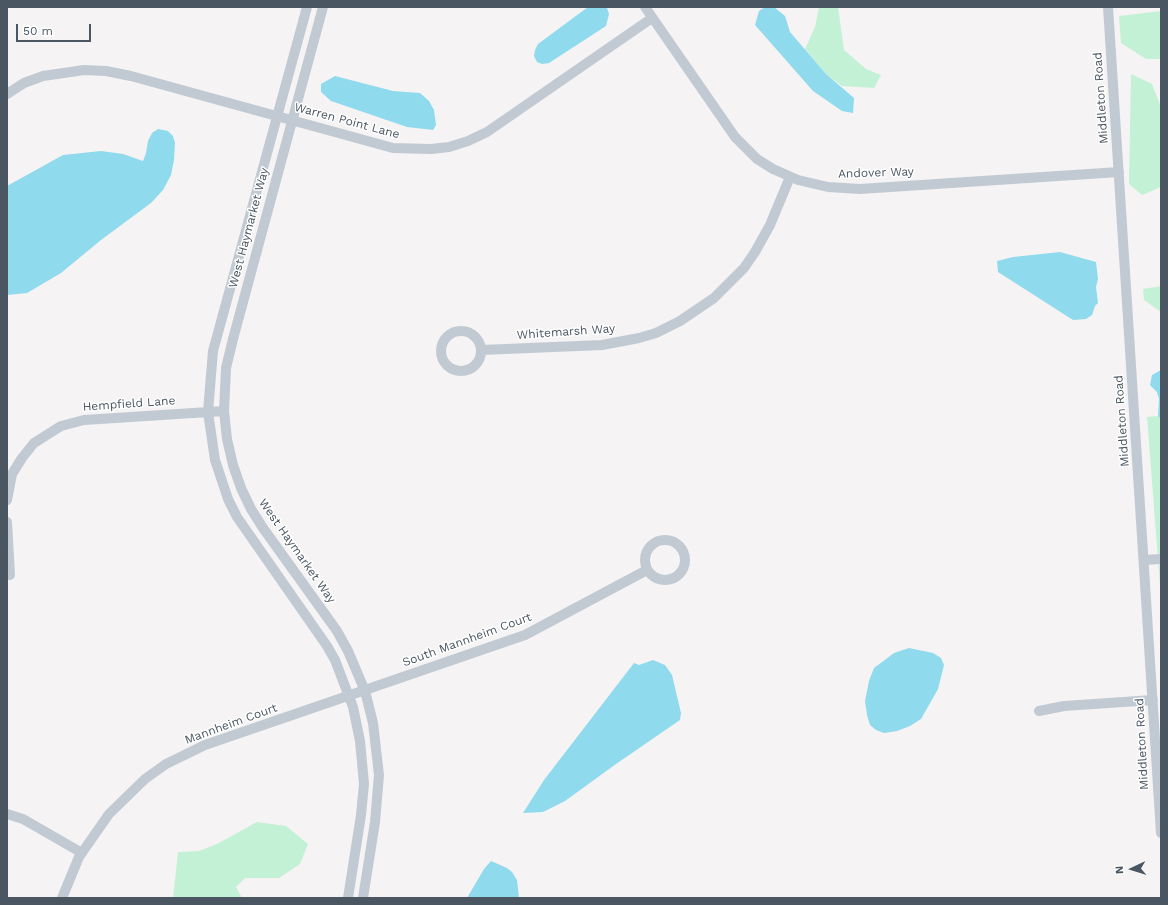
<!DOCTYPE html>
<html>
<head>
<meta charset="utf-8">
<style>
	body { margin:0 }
	#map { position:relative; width:1168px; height:905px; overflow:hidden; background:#f5f3f3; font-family:"Work Sans",sans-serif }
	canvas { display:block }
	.frame { position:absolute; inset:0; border:8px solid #4a5661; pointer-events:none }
	.north { position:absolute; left:1112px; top:849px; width:40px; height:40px; -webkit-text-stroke:3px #fff; paint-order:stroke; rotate:266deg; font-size:11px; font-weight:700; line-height:16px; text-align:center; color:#4a5661 }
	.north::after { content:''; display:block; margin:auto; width:14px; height:18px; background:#4a5661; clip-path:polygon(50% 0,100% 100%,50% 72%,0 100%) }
	.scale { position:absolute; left:16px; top:24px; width:75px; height:18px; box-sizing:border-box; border:2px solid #4a5661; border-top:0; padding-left:5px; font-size:12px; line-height:14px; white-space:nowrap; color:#4a5661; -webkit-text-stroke:3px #fff; paint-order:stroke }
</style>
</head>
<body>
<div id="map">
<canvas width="1168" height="905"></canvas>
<div class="frame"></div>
<div class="north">N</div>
<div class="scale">50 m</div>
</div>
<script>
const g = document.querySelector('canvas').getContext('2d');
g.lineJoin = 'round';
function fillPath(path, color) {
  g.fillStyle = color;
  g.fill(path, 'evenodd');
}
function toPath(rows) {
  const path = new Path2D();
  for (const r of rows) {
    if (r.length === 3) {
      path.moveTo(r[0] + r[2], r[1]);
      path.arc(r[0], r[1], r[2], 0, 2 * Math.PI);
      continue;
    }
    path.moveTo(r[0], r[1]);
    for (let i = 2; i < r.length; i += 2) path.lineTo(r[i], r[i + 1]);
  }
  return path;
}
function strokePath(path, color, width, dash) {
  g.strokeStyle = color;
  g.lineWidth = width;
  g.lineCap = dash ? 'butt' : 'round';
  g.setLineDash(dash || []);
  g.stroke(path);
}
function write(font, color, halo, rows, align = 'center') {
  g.font = font + ' "Work Sans",sans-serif';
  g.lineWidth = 3;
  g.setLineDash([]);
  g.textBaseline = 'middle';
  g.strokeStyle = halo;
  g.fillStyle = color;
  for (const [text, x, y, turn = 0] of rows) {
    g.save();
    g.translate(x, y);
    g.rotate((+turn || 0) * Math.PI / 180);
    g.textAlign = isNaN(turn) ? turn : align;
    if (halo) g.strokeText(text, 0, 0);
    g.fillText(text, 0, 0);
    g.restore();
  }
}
const green = toPath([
	[819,7,838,7,844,50,866,69,881,75,874,88,842,86,826,74,805,49,815,27],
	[1161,11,1161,59,1146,59,1121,43,1119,16],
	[1131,74,1152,84,1161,107,1161,187,1142,195,1129,184],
	[1161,286,1161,312,1144,300,1143,289],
	[1158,416,1161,420,1161,598,1147,417],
	[257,822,286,826,308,844,300,864,279,878,245,878,236,887,242,898,173,898,178,852,199,851,217,844]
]);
const water = toPath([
	[588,7,607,8,609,14,606,26,549,63,542,64,537,62,534,56,535,50,538,44],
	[765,7,774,7,785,16,790,32,826,74,854,98,853,113,842,111,813,91,755,25,759,11],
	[335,76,393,91,420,93,429,101,434,110,436,125,433,130,407,127,331,101,321,92,321,84],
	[158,129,168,131,173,136,175,143,174,160,171,175,163,190,151,203,101,240,61,273,27,293,7,295,7,186,63,155,101,151,123,154,143,161,146,153,148,141,152,133],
	[1060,252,1096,262,1098,279,1096,287,1098,303,1095,306,1092,315,1086,319,1073,320,998,272,997,261,1013,257],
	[1161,370,1161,420,1158,416,1159,399,1157,392,1150,385,1152,375],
	[909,648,933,653,941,658,944,665,938,689,921,719,910,726,897,731,884,733,876,730,870,725,867,715,865,701,869,681,874,668,894,653],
	[653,660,665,665,672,675,681,713,680,720,616,764,565,801,543,812,523,813,544,780,634,663,639,665],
	[491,861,507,868,512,872,517,880,519,898,467,898,484,869]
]);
const minor = toPath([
	[307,7,213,351,208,412,215,460,228,499,237,517,327,646,335,660,353,707,360,741,364,784,361,815,348,898],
	[323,7,233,339,226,368,224,411,227,439,233,465,241,488,251,509,263,528,337,631,348,651,365,691,373,723,379,775,375,822,363,898],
	[645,7,735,137,757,159,773,169,798,180,828,187,860,189,1119,172],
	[1108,7,1161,833],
	[7,94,24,83,43,76,84,70,106,71,131,76,393,148,431,149,449,147,468,141,487,132,652,18],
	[461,351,20],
	[481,350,602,345,639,338,656,333,680,321,714,298,744,268,755,252,770,225,790,177],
	[7,500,12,474,22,458,34,443,61,426,84,420,224,411],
	[7,522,10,575],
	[665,560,20],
	[1144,560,1161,559],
	[1039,711,1064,706,1153,700],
	[7,814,23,819,82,853],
	[62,898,79,857,109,814,145,779,166,764,205,745,525,635,647,570]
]);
const streetNames = [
	["Middleton Road",1101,98,-94],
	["Warren Point Lane",347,121,15],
	["Andover Way",876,173,-2],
	["West Haymarket Way",249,228,-75],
	["Whitemarsh Way",566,332,-4],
	["Hempfield Lane",129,404,-4],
	["Middleton Road",1122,421,-94],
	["West Haymarket Way",297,551,55],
	["South Mannheim Court",467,640,-20],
	["Mannheim Court",231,724,-20],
	["Middleton Road",1142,744,-93]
];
fillPath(green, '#c3f1d5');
fillPath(water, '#90daee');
strokePath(minor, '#c1cad2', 10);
write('12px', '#4a5661', '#fff', streetNames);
</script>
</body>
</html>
